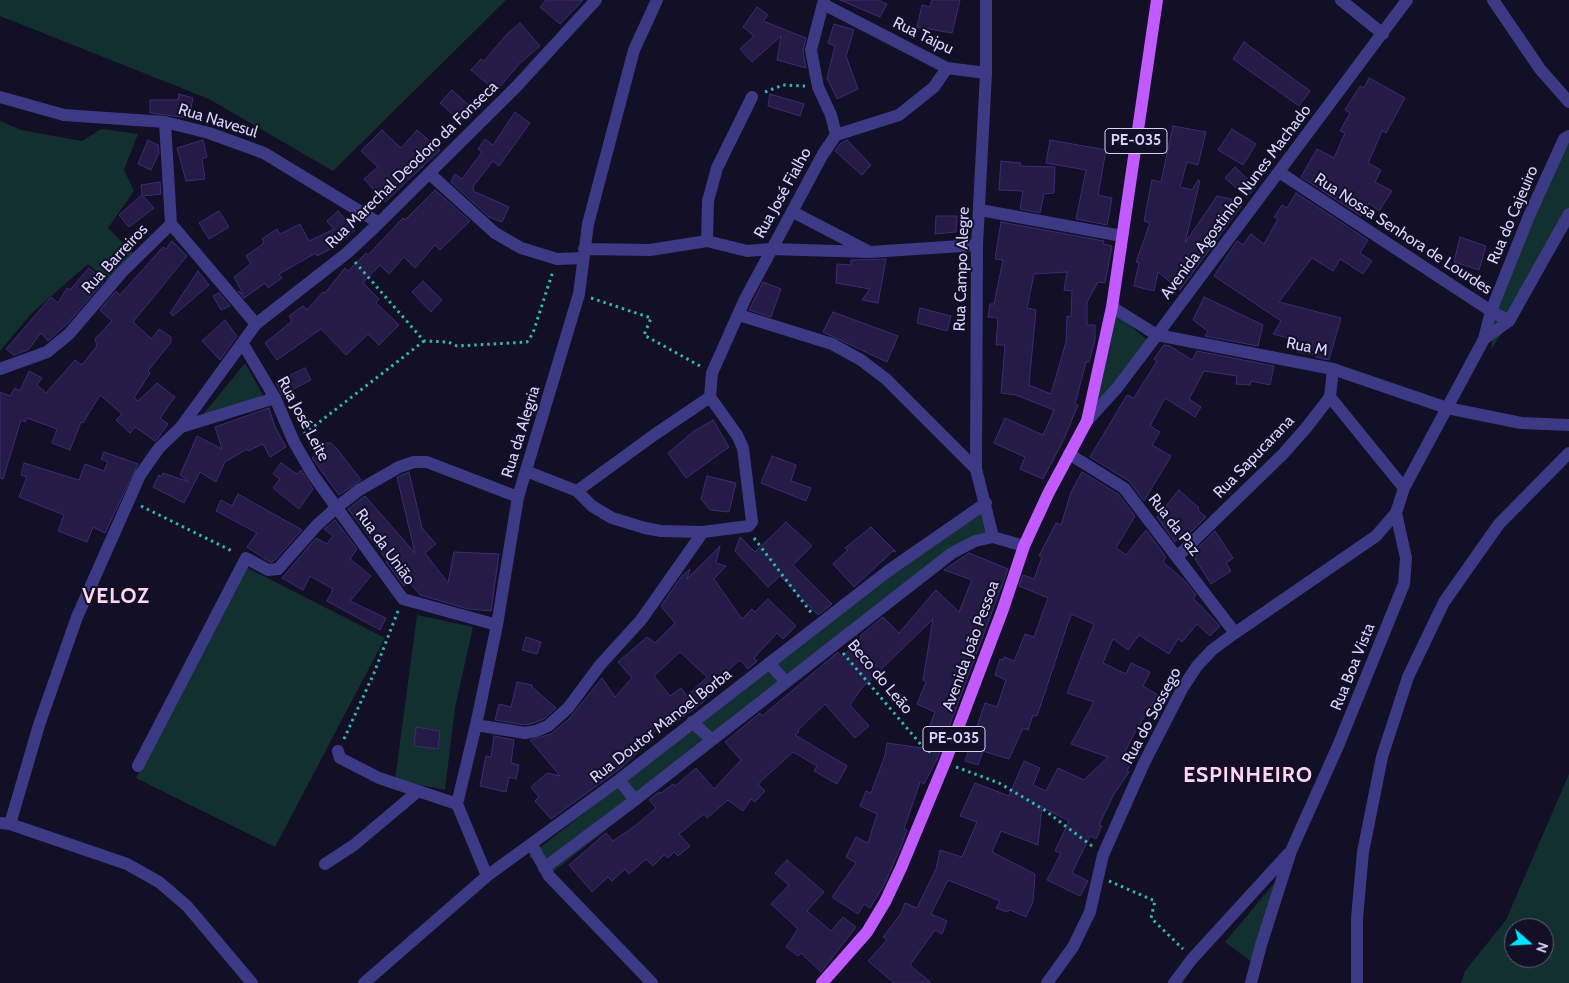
<!DOCTYPE html>
<html>
<head>
<meta charset="utf-8">
<style>
	body { margin:0 }
	#map { position:relative; width:1569px; height:983px; overflow:hidden; background:#130f26; font-family:Cabin,sans-serif }
	canvas { display:block }
	.north { position:absolute; left:1504px; top:918px; width:50px; height:50px; box-sizing:border-box; background:#130f26; border:1px solid #625e7d; border-radius:50%; rotate:109deg; font-size:14px; font-weight:700; line-height:20px; text-align:center; color:#d9d4ff }
	.north::after { content:''; display:block; margin:auto; width:18px; height:22px; background:#00e5ff; clip-path:polygon(50% 0,100% 100%,50% 72%,0 100%) }
</style>
</head>
<body>
<div id="map">
<canvas width="1569" height="983"></canvas>
<div class="north">N</div>
</div>
<script>
const g = document.querySelector('canvas').getContext('2d');
g.lineJoin = 'round';
function fillPath(path, color) {
  g.fillStyle = color;
  g.fill(path, 'evenodd');
}
function toPath(rows) {
  const path = new Path2D();
  for (const r of rows) {
    path.moveTo(r[0], r[1]);
    for (let i = 2; i < r.length; i += 2) path.lineTo(r[i], r[i + 1]);
  }
  return path;
}
function strokePath(path, color, width, dash) {
  g.strokeStyle = color;
  g.lineWidth = width;
  g.lineCap = dash ? 'butt' : 'round';
  g.setLineDash(dash || []);
  g.stroke(path);
}
function write(font, color, halo, rows, align = 'center') {
  g.font = font + ' Cabin,sans-serif';
  g.lineWidth = 4;
  g.setLineDash([]);
  g.textBaseline = 'middle';
  g.strokeStyle = halo;
  g.fillStyle = color;
  for (const [text, x, y, turn = 0] of rows) {
    g.save();
    g.translate(x, y);
    g.rotate((+turn || 0) * Math.PI / 180);
    g.textAlign = isNaN(turn) ? turn : align;
    if (halo) g.strokeText(text, 0, 0);
    g.fillText(text, 0, 0);
    g.restore();
  }
}
const green = toPath([
	[0,0,506,0,333,171,209,99,0,16],
	[0,121,21,130,82,141,101,129,138,134,124,170,134,191,108,228,135,255,111,284,88,264,31,314,0,351],
	[1569,132,1569,228,1491,350,1496,309],
	[1113,311,1147,340,1096,409],
	[245,363,263,395,197,422],
	[986,508,990,538,965,547,549,875,529,856,889,574],
	[244,566,385,638,275,847,136,778],
	[417,615,473,627,455,708,445,790,395,780],
	[1569,774,1569,983,1461,983,1465,971,1506,920],
	[1514,928,1544,928,1544,958,1514,958],
	[1291,863,1257,966,1225,942]
]);
const building = toPath([
	[546,0,583,0,560,24,540,7,546,0],
	[840,0,878,0,887,4,880,17,840,0],
	[932,0,960,0,952,33,917,27,922,5,930,7,932,0],
	[757,7,768,15,763,21,806,38,803,51,806,68,777,60,781,36,752,62,740,49,754,36,743,27,757,7],
	[520,23,540,46,520,63,496,91,471,70,481,59,484,61,508,33,520,23],
	[834,24,854,30,846,56,858,89,837,99,827,78,835,46,828,43,834,24],
	[1244,42,1310,91,1299,106,1233,59,1244,42],
	[1369,78,1405,98,1386,133,1382,131,1368,163,1381,170,1375,182,1392,191,1379,211,1369,203,1361,216,1301,177,1317,149,1334,158,1345,133,1340,131,1350,113,1345,110,1360,86,1364,88,1369,78],
	[452,90,472,108,460,121,440,103,452,90],
	[179,94,193,98,189,118,150,113,150,100,178,100,179,94],
	[770,94,804,104,800,116,768,106,770,94],
	[515,112,530,123,499,166,493,161,474,185,473,191,509,207,502,222,489,217,451,182,455,174,462,179,482,152,478,149,485,139,493,145,515,112],
	[1173,126,1206,132,1198,165,1187,162,1180,187,1192,190,1198,180,1200,181,1185,243,1217,196,1244,202,1180,290,1158,272,1154,291,1134,286,1139,263,1136,262,1150,223,1144,221,1152,180,1161,182,1173,126],
	[1232,129,1256,144,1243,165,1218,150,1232,129],
	[382,130,401,148,417,130,440,150,385,202,364,179,378,167,361,151,382,130],
	[148,140,158,145,159,153,151,170,138,164,148,140],
	[203,140,207,157,202,159,205,179,186,181,177,148,203,140],
	[847,140,871,165,862,175,835,151,840,144,847,140],
	[1050,140,1106,150,1098,195,1112,198,1107,225,1076,219,1086,170,1046,163,1050,140],
	[1001,161,1021,163,1020,166,1055,167,1054,193,1044,194,1040,213,1020,209,1023,191,999,190,1001,161],
	[1235,167,1256,187,1247,197,1225,178,1235,167],
	[160,182,161,194,143,196,154,208,129,227,119,215,142,195,141,185,160,182],
	[435,190,470,221,440,250,435,245,415,268,404,257,389,274,380,265,363,283,379,299,376,303,399,325,379,345,368,334,346,355,321,329,277,360,265,343,292,321,289,316,303,306,307,310,323,292,325,293,345,268,348,271,366,253,368,255,403,218,405,220,435,190],
	[1296,193,1368,240,1360,253,1372,261,1363,274,1340,259,1333,271,1312,258,1279,302,1341,318,1329,360,1316,357,1317,355,1297,352,1299,341,1273,334,1281,321,1214,276,1237,241,1243,245,1251,234,1264,244,1278,219,1274,217,1282,205,1287,208,1296,193],
	[219,211,229,227,209,239,199,223,219,211],
	[338,211,355,230,338,245,317,256,316,253,279,274,282,278,268,288,265,283,244,298,238,291,243,294,234,277,251,264,246,256,264,243,262,239,277,229,280,234,300,224,309,241,334,229,327,221,338,211],
	[936,216,957,216,956,232,935,234,936,216],
	[1001,222,1104,241,1103,244,1112,246,1105,283,1098,282,1087,302,1087,325,1095,325,1095,340,1089,362,1086,362,1075,404,1078,405,1064,439,1043,479,1020,469,1025,457,994,443,1005,418,1043,435,1054,410,1016,395,1001,393,1005,345,996,345,998,318,988,317,990,304,994,304,1003,260,995,259,1001,222],
	[1067,272,1064,290,1072,291,1071,317,1067,316,1066,342,1051,394,1029,385,1036,310,1027,308,1034,274,1067,272],
	[1460,237,1486,246,1479,270,1454,262,1460,237],
	[172,241,187,256,133,322,152,339,159,329,171,337,171,342,148,371,150,373,134,398,138,401,157,383,175,397,160,418,168,424,158,438,155,441,135,427,130,433,116,420,122,414,100,395,83,423,81,422,70,450,52,443,57,429,27,418,25,422,21,420,3,479,0,478,0,392,10,396,15,388,20,391,29,371,42,378,37,385,46,393,75,360,82,365,97,346,95,339,112,321,100,310,116,291,120,295,163,247,166,249,172,241],
	[886,259,878,303,862,300,870,289,836,283,837,264,851,265,851,260,886,259],
	[89,268,104,281,69,322,48,341,41,333,28,350,14,355,6,349,51,297,58,303,67,288,70,290,89,268],
	[198,271,209,285,173,316,170,313,198,271],
	[423,281,442,300,431,312,412,292,423,281],
	[763,282,781,289,771,317,749,310,763,282],
	[219,293,230,306,221,310,213,296,219,293],
	[1204,297,1263,325,1258,346,1205,336,1208,331,1193,320,1204,297],
	[920,308,951,316,947,331,917,323,920,308],
	[833,312,898,336,887,362,823,332,833,312],
	[225,320,237,336,220,360,202,341,225,320],
	[1164,345,1170,346,1192,360,1197,351,1274,366,1270,385,1251,381,1250,385,1236,384,1237,376,1204,371,1189,399,1201,407,1195,417,1165,398,1150,426,1160,432,1152,445,1171,456,1144,501,1129,481,1090,457,1127,395,1134,398,1157,361,1154,359,1164,345],
	[305,368,311,380,282,395,276,382,305,368],
	[269,408,275,427,286,447,270,457,263,444,248,451,247,449,225,462,216,482,200,472,184,503,153,487,159,475,161,477,163,473,189,482,180,475,197,436,222,449,215,427,269,408],
	[713,420,729,447,686,478,668,453,694,431,713,420],
	[326,443,331,443,338,450,361,480,339,495,312,458,326,443],
	[104,452,138,464,105,533,93,527,87,542,58,531,64,515,19,497,27,477,21,475,24,463,79,480,85,464,104,471,108,462,101,459,104,452],
	[772,456,796,465,791,481,811,488,806,501,761,483,772,456],
	[281,463,297,474,301,470,313,489,299,509,273,488,280,479,273,474,281,463],
	[409,472,422,528,436,544,425,553,448,583,454,552,499,554,491,611,468,609,420,595,409,582,404,586,386,562,387,560,348,509,365,496,415,553,397,477,409,472],
	[1082,472,1118,494,1135,516,1116,548,1126,555,1146,530,1166,557,1163,562,1184,580,1196,595,1193,598,1220,626,1210,636,1197,624,1182,642,1178,639,1169,654,1139,635,1128,650,1113,639,1103,663,1126,674,1131,663,1150,672,1143,686,1158,695,1136,730,1122,758,1131,762,1127,771,1129,772,1114,794,1099,825,1102,826,1096,839,1090,836,1072,873,1088,881,1080,896,1047,880,1061,853,1055,851,1069,821,1042,807,1038,845,1001,831,992,852,1035,874,1033,902,1026,917,1010,910,1007,912,996,908,1000,901,948,880,931,914,947,921,942,934,935,930,910,965,931,983,894,983,868,961,887,940,883,937,900,915,905,903,917,908,936,869,940,850,962,857,977,822,960,816,975,783,1009,796,1024,761,1040,768,1033,785,1046,791,1058,768,1084,780,1108,757,1071,744,1094,702,1067,693,1094,624,1071,614,1037,716,1033,715,1028,730,1023,728,1009,759,983,751,978,765,965,761,985,703,997,707,1006,680,995,675,1000,659,1003,660,1004,657,1014,661,1025,634,1034,637,1048,598,1019,586,1023,575,1034,579,1042,557,1039,556,1056,523,1061,525,1071,492,1082,472],
	[707,476,736,483,729,512,710,510,701,499,707,476],
	[1179,490,1199,508,1198,510,1206,517,1183,540,1180,535,1175,542,1157,517,1179,490],
	[238,494,302,530,274,561,270,562,247,547,257,533,216,511,221,500,232,506,238,494],
	[335,520,357,549,350,559,371,576,350,601,386,618,380,630,327,601,333,589,310,576,303,590,282,578,316,538,327,544,333,536,324,529,335,520],
	[786,522,812,546,793,565,832,604,818,615,780,576,768,587,735,551,740,537,755,552,786,522],
	[871,527,896,552,893,551,854,587,833,564,848,550,845,548,871,527],
	[1215,531,1233,558,1226,563,1231,571,1211,584,1192,554,1215,531],
	[720,546,716,563,726,566,714,579,742,619,752,609,755,612,768,599,796,626,783,639,777,633,754,658,757,661,748,669,740,660,720,677,725,682,702,703,672,725,667,719,648,739,650,741,621,768,551,819,535,801,539,797,531,787,547,773,560,776,530,740,551,734,569,719,602,678,615,697,632,678,618,662,647,637,655,643,675,623,661,606,681,577,690,569,687,579,720,546],
	[680,652,707,677,687,696,681,688,670,696,654,676,680,652],
	[969,553,1008,569,937,759,924,784,920,782,904,829,907,830,902,844,884,885,870,908,864,904,858,914,832,897,856,863,846,857,856,837,868,843,877,814,860,806,866,791,871,793,885,755,887,743,922,748,935,712,917,704,926,682,923,680,933,619,861,689,850,705,869,726,855,738,825,704,798,730,799,732,795,735,847,766,837,784,814,771,817,766,793,752,758,784,765,791,755,802,751,799,743,811,728,800,707,818,704,814,679,834,690,846,678,856,674,852,668,858,664,855,653,866,646,859,629,874,625,869,612,881,608,877,592,892,569,865,606,833,613,841,635,826,656,808,649,800,659,792,661,793,673,784,675,786,696,768,714,789,741,760,725,742,760,713,762,716,838,652,842,657,861,638,860,636,883,617,899,633,936,590,959,612,972,580,944,570,969,553],
	[526,637,541,642,537,654,522,650,526,637],
	[517,682,532,685,532,687,556,708,544,719,534,723,525,725,495,720,499,704,511,707,517,682],
	[416,727,440,731,438,749,414,746,416,727],
	[494,736,514,740,511,763,519,765,516,779,509,777,506,792,480,786,486,756,491,757,494,736],
	[787,860,824,892,807,911,831,931,843,917,856,927,821,972,801,953,798,956,786,947,798,929,771,904,789,885,775,873,787,860]
]);
const path = toPath([
	[765,92,783,85,805,86],
	[355,262,424,341,448,342,457,346,527,342,533,333,553,271],
	[591,298,651,318,644,335,700,366],
	[304,434,424,341],
	[141,506,234,552],
	[754,538,813,615],
	[843,653,923,747,933,754],
	[344,739,374,673,398,611],
	[956,767,999,783,1043,809,1092,846],
	[1109,881,1155,901,1151,918,1183,949]
]);
const minor = toPath([
	[986,0,986,73,977,245,976,469,993,537],
	[1341,0,1383,34],
	[1493,0,1540,69,1569,102],
	[823,4,947,68,986,73],
	[0,97,64,115,165,122,209,133,264,153,379,223],
	[836,135,899,115,934,87,947,68],
	[1279,172,1491,311,1509,321],
	[430,174,495,233,521,248,557,259,583,258],
	[980,210,1122,236],
	[793,212,868,251],
	[171,224,256,324],
	[707,241,708,201,717,168,752,97],
	[584,249,650,250,707,241,747,251,770,249,870,252,977,245],
	[1112,307,1157,335,1333,369,1447,408,1521,423,1569,425],
	[739,315,832,344,861,360,886,379,976,469],
	[1484,339,1509,321,1569,214],
	[243,344,275,398,294,442,313,475,403,599,497,625],
	[0,369,47,352,69,334,122,272,171,224,165,122],
	[710,397,712,373,745,299,823,154,836,135,831,115,818,87,811,50,824,0],
	[1330,397,1404,488],
	[1087,421,1117,388,1148,347,1407,0],
	[181,427,275,398],
	[1069,454,1124,488,1235,633],
	[526,471,577,491,592,506,612,518,645,528,661,531,703,532,749,526,752,522,743,448,737,435,710,397],
	[577,491,654,435,710,397],
	[1178,556,1283,454,1306,428,1330,397,1333,369],
	[769,663,786,682],
	[692,722,712,740],
	[476,725,525,733,536,731,548,726,568,708,600,665,641,620,703,532],
	[338,751,340,758,379,778,457,804],
	[138,766,246,558,268,570,278,569,317,525,336,508,359,490,399,467,414,462,427,462,518,497],
	[619,780,635,800],
	[0,823,10,824,127,864,159,882,187,906,252,983],
	[10,824,39,725,77,617,140,475,159,448,181,427,256,324,347,253,379,223,516,87,596,0],
	[532,845,549,876,652,983],
	[325,864,354,845,417,792],
	[544,868,635,800,952,553,975,541,993,537,1024,546],
	[487,876,457,804,476,725,497,625,518,497,579,294,588,224,634,50,657,0],
	[364,983,487,876,619,780,888,571,986,503],
	[1047,983,1073,947,1090,912,1103,855,1144,763,1182,689,1197,666,1212,650,1235,633,1376,536,1396,513],
	[1174,983,1192,959,1288,854],
	[1251,983,1261,945,1291,851,1338,746,1404,584,1406,558,1396,513,1404,488,1484,339,1491,311,1529,216,1564,139,1569,136]
]);
const tertiary = toPath([
	[1357,983,1357,918,1363,852,1382,757,1408,677,1444,602,1499,524,1569,453]
]);
const primary = toPath([
	[822,983,867,932,885,902,901,868,945,762,1003,609,1024,546,1048,494,1087,421,1112,307,1157,0]
]);
const shields = [
	[1136,141,62],
	[954,739,62]
];
const shieldNames = [
	["PE-035",1136,141],
	["PE-035",954,739]
];
const streetNames = [
	["Rua Taipu",923,36,26],
	["Rua Navesul",218,121,17],
	["Rua Marechal Deodoro da Fonseca",412,165,-44],
	["Rua José Fialho",783,193,-61],
	["Avenida Agostinho Nunes Machado",1236,202,-53],
	["Rua do Cajeuiro",1513,215,-67],
	["Rua Nossa Senhora de Lourdes",1403,234,33],
	["Rua Barreiros",115,259,-47],
	["Rua Campo Alegre",962,269,-88],
	["Rua M",1307,347,11],
	["Rua José Leite",303,419,62],
	["Rua da Alegria",521,432,-73],
	["Rua Sapucarana",1254,457,-46],
	["Rua da Paz",1174,525,52],
	["Rua da União",385,547,54],
	["Avenida João Pessoa",971,646,-70],
	["Rua Boa Vista",1353,667,-68],
	["Beco do Leão",880,677,50],
	["Rua do Sossego",1152,716,-62],
	["Rua Doutor Manoel Borba",661,726,-38]
];
const districtNames = [
	["VELOZ",116,597],
	["ESPINHEIRO",1248,776]
];
fillPath(green, '#12302f');
fillPath(building, '#241b47');
strokePath(building, '#3b2d73', 1);
strokePath(path, '#2fb8b0', 3, [2.5, 4]);
strokePath(minor, '#3d3a85', 12);
strokePath(tertiary, '#3d3a85', 12);
strokePath(primary, '#c25bff', 12);
for (const [x, y, w] of shields) {
  const box = new Path2D();
  box.roundRect(x - w / 2, y - 12.5, w, 25, 4);
  g.fillStyle = '#130f26';
  g.fill(box);
  strokePath(box, '#d9d4ff', 1);
}
write('bold 15px', '#d9d4ff', null, shieldNames);
write('16px', '#d9d4ff', '#130f26', streetNames);
g.letterSpacing = '1px';
write('bold 21px', '#ffd6f0', '#130f26', districtNames);
g.letterSpacing = '0px';
</script>
</body>
</html>
